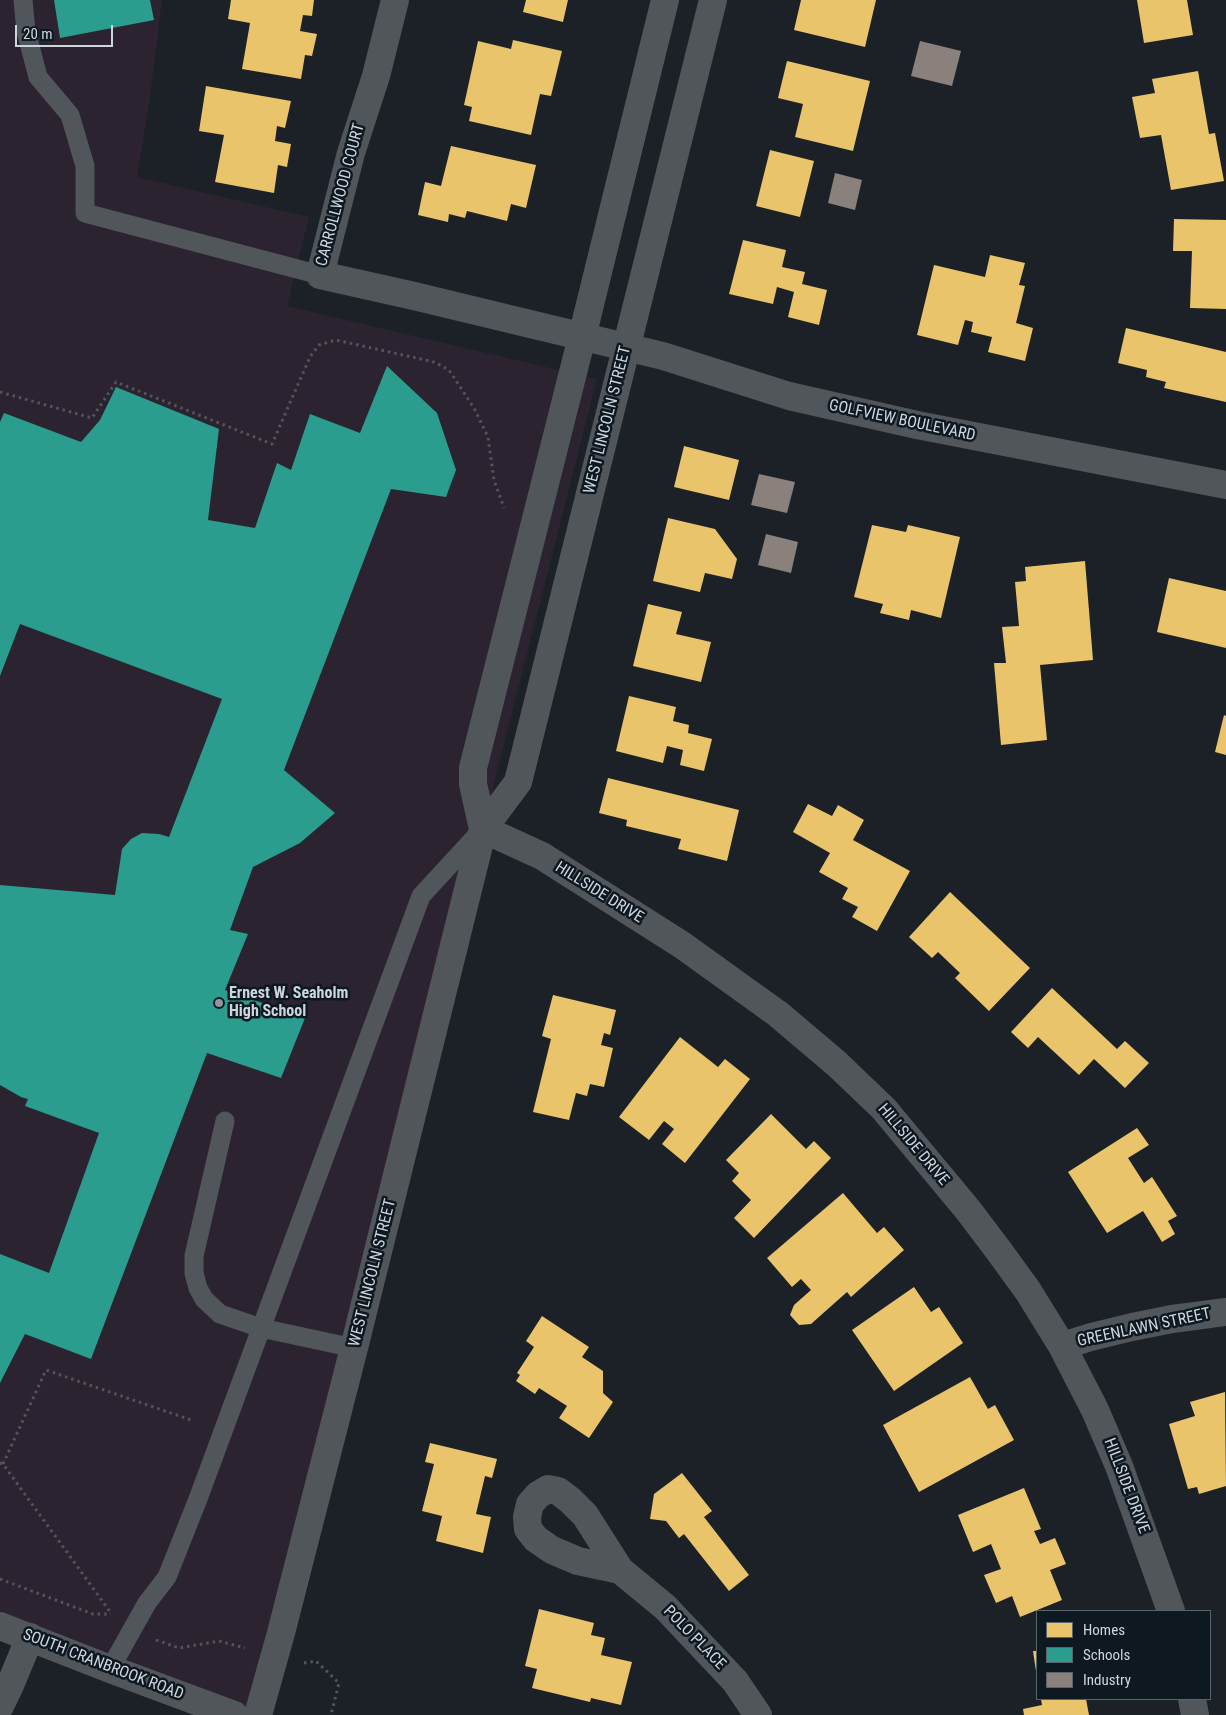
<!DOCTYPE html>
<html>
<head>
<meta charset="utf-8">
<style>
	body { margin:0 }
	#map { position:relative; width:1226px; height:1715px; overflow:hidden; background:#1b2126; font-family:"Roboto Condensed",sans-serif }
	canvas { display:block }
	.legend { position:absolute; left:1036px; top:1610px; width:175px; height:90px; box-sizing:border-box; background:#0d1821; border:1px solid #5a646c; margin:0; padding:6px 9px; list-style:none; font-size:15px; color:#ced5dc }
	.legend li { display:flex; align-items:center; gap:10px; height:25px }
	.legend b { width:25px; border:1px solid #5a646c }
	.scale { position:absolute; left:15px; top:25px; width:98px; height:22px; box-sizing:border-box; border:2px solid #ced5dc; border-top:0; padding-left:6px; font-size:15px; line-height:18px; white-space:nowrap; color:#ced5dc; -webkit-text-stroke:4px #0d1821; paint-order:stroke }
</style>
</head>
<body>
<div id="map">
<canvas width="1226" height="1715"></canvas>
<ul class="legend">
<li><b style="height:14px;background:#e9c46a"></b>Homes</li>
<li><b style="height:14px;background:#2a9d8f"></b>Schools</li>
<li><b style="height:14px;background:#8a817c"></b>Industry</li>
</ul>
<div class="scale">20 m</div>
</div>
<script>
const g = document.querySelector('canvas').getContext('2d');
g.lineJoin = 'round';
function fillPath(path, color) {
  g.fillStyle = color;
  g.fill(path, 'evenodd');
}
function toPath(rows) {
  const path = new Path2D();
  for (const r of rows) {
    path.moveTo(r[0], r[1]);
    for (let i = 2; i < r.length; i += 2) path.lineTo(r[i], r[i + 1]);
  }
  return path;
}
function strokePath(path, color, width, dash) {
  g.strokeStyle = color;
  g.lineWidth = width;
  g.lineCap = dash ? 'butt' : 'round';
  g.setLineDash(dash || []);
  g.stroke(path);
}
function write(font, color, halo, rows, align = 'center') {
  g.font = font + ' "Roboto Condensed",sans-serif';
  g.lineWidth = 5;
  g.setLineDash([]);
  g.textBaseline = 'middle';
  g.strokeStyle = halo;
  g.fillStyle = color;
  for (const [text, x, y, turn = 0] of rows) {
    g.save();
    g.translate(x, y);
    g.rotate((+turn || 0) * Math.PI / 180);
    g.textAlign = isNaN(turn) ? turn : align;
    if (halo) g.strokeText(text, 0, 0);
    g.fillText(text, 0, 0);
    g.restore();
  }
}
const education = toPath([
	[0,0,162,0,150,98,137,177,309,217,287,306,597,379,257,1715,0,1628]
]);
const homes = toPath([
	[231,0,314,0,312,16,303,15,300,31,317,34,312,56,305,55,301,79,242,69,250,23,228,19],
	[526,0,568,0,563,22,523,12],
	[801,0,876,0,865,47,794,30],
	[1137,0,1187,0,1193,35,1144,43],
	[513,40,562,51,551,96,540,94,531,135,469,121,472,107,464,105,478,41,511,49],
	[787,61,870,81,853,151,795,137,803,104,778,98],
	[1198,71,1209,134,1215,133,1224,181,1171,190,1161,135,1140,138,1132,97,1155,93,1152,79],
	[206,86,291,101,285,128,277,126,275,141,291,144,287,167,278,165,274,193,215,182,224,135,199,131],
	[451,146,536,165,526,208,511,204,507,221,467,211,465,218,449,214,448,222,418,215,425,182,441,186],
	[770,150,814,161,800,217,756,206],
	[1174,219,1226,220,1226,309,1190,308,1192,251,1173,251],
	[743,240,786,250,782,267,805,272,802,284,827,290,819,325,788,317,794,292,777,287,773,304,729,294],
	[990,255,1025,263,1019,285,1025,286,1016,323,1033,328,1025,361,988,352,992,337,971,332,973,322,965,320,958,345,917,335,934,265,985,277],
	[1126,328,1226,352,1226,402,1164,388,1166,382,1146,377,1147,370,1118,363],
	[684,446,739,460,729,500,674,487],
	[668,518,715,529,737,559,732,579,705,573,700,592,653,581],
	[872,525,906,532,908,525,960,537,941,618,911,610,909,620,880,613,883,604,854,597],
	[1085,561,1093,660,1040,665,1047,740,1001,745,994,663,1006,663,1002,627,1019,626,1015,582,1026,581,1025,567],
	[1169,578,1226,591,1226,648,1157,632],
	[648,604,682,612,676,634,711,642,701,682,633,666],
	[629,696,676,707,673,721,689,725,688,733,712,739,704,771,680,765,683,750,667,746,663,763,616,751],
	[1224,715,1226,716,1226,755,1215,752],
	[608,778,739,810,727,861,678,849,681,839,626,826,627,820,599,813],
	[808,804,832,816,838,805,864,820,853,840,910,871,877,931,852,917,858,907,842,899,848,888,819,872,830,853,793,832],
	[950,892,1030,968,989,1011,955,978,960,973,938,952,932,958,909,937],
	[1052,988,1117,1049,1125,1041,1149,1063,1125,1088,1094,1059,1079,1075,1038,1037,1028,1048,1011,1032],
	[553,995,616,1010,610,1035,604,1033,601,1045,613,1048,604,1087,590,1084,587,1096,576,1093,569,1120,533,1112,551,1039,542,1036],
	[680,1037,718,1067,725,1059,750,1079,685,1163,662,1144,674,1129,664,1121,649,1140,619,1117],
	[771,1114,806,1149,814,1141,831,1158,754,1238,734,1218,751,1200,732,1181,739,1173,726,1160],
	[1137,1128,1149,1145,1128,1158,1144,1183,1152,1177,1177,1216,1168,1221,1175,1234,1162,1242,1143,1211,1107,1233,1068,1172],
	[843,1193,877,1233,884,1227,904,1250,851,1297,847,1292,811,1324,799,1325,790,1315,794,1305,811,1290,801,1279,792,1287,767,1258],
	[914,1287,931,1312,939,1307,963,1343,894,1391,852,1330],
	[542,1316,589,1347,582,1357,603,1371,603,1393,613,1402,589,1438,559,1418,567,1406,539,1388,535,1394,516,1381,520,1375,517,1373,534,1347,526,1341],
	[970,1377,988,1409,995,1405,1014,1440,919,1492,883,1425],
	[1225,1392,1226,1486,1199,1494,1197,1487,1188,1489,1169,1424,1195,1416,1190,1402],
	[430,1443,497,1459,492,1478,485,1476,476,1514,491,1517,483,1553,436,1541,442,1516,422,1511,434,1464,425,1462],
	[682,1473,712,1511,704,1517,749,1575,729,1591,684,1534,679,1538,666,1521,650,1519,654,1494],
	[1024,1488,1041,1529,1034,1531,1040,1544,1055,1538,1066,1564,1050,1570,1062,1600,1020,1617,1012,1596,996,1603,984,1575,1001,1569,991,1544,973,1552,958,1515],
	[539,1609,594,1623,591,1635,605,1638,601,1655,632,1662,621,1705,591,1698,590,1702,532,1688,537,1669,525,1666],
	[1033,1651,1037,1651,1037,1671,1036,1671],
	[1041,1699,1086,1699,1089,1715,1024,1715,1023,1709,1042,1705]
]);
const schools = toPath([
	[54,0,150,0,154,20,60,38],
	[387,366,437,413,456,470,446,497,391,489,284,770,335,813,300,843,253,867,230,930,248,934,225,990,305,1018,281,1078,207,1053,91,1359,25,1334,0,1383,0,1254,49,1273,99,1133,25,1106,28,1099,21,1097,0,1085,0,885,115,895,122,849,131,839,142,833,159,834,169,837,222,699,20,624,0,676,0,422,4,413,81,442,100,420,116,387,219,429,208,520,255,528,277,463,291,470,310,414,360,433]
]);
const industry = toPath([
	[920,41,961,51,952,86,911,76],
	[835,173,862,180,855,210,828,203],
	[759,474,795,482,787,513,751,505],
	[766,534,798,542,791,573,758,565]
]);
const path = toPath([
	[0,392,92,418,116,382,272,444,310,357,319,345,336,340,434,362,449,370,474,408,488,437,494,480,504,508],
	[0,1463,3,1464,111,1613],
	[3,1464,46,1370,194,1421],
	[0,1579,93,1614,111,1614],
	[156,1640,179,1648,219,1641,245,1648],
	[304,1663,316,1661,339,1683,331,1715]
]);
const service = toPath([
	[23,0,26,31,38,77,70,115,85,166,85,213,320,275],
	[225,1121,194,1256,194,1273,198,1288,204,1299,220,1314,261,1328,354,1348],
	[110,1669,147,1603,167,1577,198,1499,421,896,480,832]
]);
const minor = toPath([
	[395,0,376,76,351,153,320,275,414,296,663,356,789,396,917,425,1226,485],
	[483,829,542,856,682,945,778,1014,837,1064,884,1109,968,1210,999,1251,1028,1291,1062,1346,1095,1410,1119,1466,1171,1611],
	[1062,1346,1091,1337,1132,1327,1172,1319,1226,1312],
	[620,1570,578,1561,552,1550,536,1539,528,1529,527,1517,530,1504,538,1495,548,1489,558,1491,570,1500,585,1515,620,1570,665,1607,735,1681,758,1715],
	[1192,1699,1195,1715],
	[0,1706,11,1683,30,1637]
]);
const tertiary = toPath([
	[483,829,473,784,473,768,582,337,665,0],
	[0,1626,110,1669,234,1715],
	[258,1715,281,1633,354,1348,483,829,518,782,713,0]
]);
const markers = [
	[219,1003,5,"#8f969c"]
];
const streetNames = [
	["CARROLLWOOD COURT",341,195,-75],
	["WEST LINCOLN STREET",608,420,-76],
	["GOLFVIEW BOULEVARD",902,421,12],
	["HILLSIDE DRIVE",599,893,32],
	["HILLSIDE DRIVE",913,1145,50],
	["WEST LINCOLN STREET",373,1273,-76],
	["GREENLAWN STREET",1144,1328,-12],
	["HILLSIDE DRIVE",1126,1486,69],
	["POLO PLACE",694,1638,46],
	["SOUTH CRANBROOK ROAD",103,1665,21]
];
const poiNames = [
	["Ernest W. Seaholm",229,994],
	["High School",229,1012]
];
fillPath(education, '#2b2330');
fillPath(homes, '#e9c46a');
fillPath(schools, '#2a9d8f');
fillPath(industry, '#8a817c');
strokePath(path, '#525659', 3, [2.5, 4]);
strokePath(service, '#51565a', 19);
strokePath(minor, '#51565a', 28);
strokePath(tertiary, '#51565a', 28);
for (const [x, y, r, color] of markers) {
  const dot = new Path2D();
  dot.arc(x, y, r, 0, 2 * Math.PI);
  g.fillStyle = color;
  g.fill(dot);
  strokePath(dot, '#0d1821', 2);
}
write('16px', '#ced5dc', '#0d1821', streetNames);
write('bold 16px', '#ced5dc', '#0d1821', poiNames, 'left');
</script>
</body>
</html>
